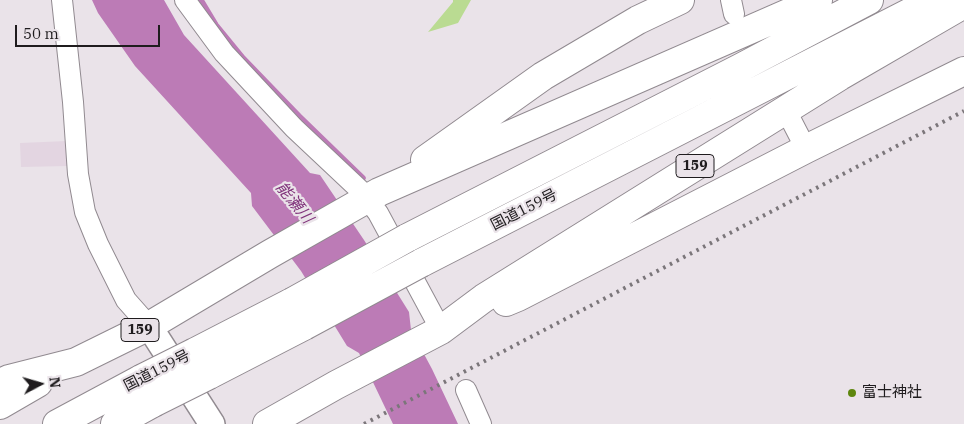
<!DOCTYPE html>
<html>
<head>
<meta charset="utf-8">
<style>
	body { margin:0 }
	#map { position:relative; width:964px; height:424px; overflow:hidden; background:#eae3e9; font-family:"IBM Plex Serif",serif }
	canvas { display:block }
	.north { position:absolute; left:15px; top:359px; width:50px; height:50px; -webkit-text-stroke:4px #eae3e9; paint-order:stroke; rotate:84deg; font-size:14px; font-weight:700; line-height:20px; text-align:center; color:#1f1c1e }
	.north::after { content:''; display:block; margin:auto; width:18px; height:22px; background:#1f1c1e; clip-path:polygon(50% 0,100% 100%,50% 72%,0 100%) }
	.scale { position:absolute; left:15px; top:25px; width:145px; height:22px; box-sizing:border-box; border:2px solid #1f1c1e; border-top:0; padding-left:6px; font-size:15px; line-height:18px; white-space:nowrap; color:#1f1c1e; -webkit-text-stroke:4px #eae3e9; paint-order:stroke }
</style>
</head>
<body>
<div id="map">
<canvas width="964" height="424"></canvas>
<div class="north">N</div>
<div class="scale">50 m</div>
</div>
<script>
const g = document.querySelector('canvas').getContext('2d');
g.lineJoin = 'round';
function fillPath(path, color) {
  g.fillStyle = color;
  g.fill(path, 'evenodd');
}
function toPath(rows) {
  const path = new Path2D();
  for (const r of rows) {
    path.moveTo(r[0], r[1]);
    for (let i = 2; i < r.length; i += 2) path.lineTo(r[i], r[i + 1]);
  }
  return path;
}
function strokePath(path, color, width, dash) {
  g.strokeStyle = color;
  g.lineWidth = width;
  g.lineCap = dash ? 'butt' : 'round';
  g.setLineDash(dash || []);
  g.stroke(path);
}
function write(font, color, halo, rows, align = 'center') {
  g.font = font + ' "IBM Plex Serif","Noto Sans JP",serif';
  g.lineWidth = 4.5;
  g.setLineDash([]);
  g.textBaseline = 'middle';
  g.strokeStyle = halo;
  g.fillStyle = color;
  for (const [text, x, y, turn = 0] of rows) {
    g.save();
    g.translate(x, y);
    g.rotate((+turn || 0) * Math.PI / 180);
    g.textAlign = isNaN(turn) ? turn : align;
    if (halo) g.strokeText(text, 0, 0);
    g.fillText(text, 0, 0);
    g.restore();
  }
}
const built = toPath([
	[67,141,68,166,21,167,20,143]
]);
const green = toPath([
	[453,0,471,0,458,23,428,32,453,2]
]);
const water = toPath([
	[92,0,164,0,184,35,310,173,320,175,364,240,409,312,411,330,432,369,458,424,393,424,359,353,347,346,301,271,252,206,251,193,135,66,98,13]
]);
const stream = toPath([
	[201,0,216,25,243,58,299,116,363,178]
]);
const minor = toPath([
	[62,0,73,102,78,174,85,212,98,244,126,300,149,326],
	[185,0,224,53,294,128,361,191,378,213,441,330],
	[731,0,734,14],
	[791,120,806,149],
	[466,390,481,424]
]);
const tertiary = toPath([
	[149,326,212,424]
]);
const trunk = toPath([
	[425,160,543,76,638,20,680,0],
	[407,238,740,68,869,0],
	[421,263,934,0],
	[506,302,518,297,806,149,964,71],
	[195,352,292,302],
	[209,375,304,326],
	[0,383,9,379,76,362,149,326,270,254,379,192,818,0],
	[0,405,38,383],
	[57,424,141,379],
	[115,424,153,403],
	[267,424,336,385,441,330,484,298,840,76,964,4]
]);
const rail = toPath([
	[364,424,964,111]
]);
const trunkBridge = toPath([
	[292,302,407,238],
	[304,326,421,263],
	[141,379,195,352],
	[153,403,209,375]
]);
const markers = [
	[852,393,5,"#5e860e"]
];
const shields = [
	[695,166,38],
	[140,330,38]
];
const shieldNames = [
	["159",695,166],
	["159",140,330]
];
const streetNames = [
	["国道159号",524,210,-27],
	["国道159号",157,371,-27]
];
const poiNames = [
	["富士神社",862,393]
];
const waterNames = [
	["能瀬川",294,203,51]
];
fillPath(built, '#e3d5e1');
fillPath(green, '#badb92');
fillPath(water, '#bc7bb6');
strokePath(stream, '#bc7bb6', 5.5);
strokePath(minor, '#918a90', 22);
strokePath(tertiary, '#918a90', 28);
strokePath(trunk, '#918a90', 30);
strokePath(minor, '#fff', 20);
strokePath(tertiary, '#fff', 25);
strokePath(trunk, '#fff', 28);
strokePath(rail, '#7b767a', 4, [2.5, 5]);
strokePath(trunkBridge, '#918a90', 30, []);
strokePath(trunkBridge, '#fff', 28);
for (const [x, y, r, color] of markers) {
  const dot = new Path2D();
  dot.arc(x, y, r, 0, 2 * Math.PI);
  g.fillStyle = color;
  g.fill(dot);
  strokePath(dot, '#eae3e9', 2);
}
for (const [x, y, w] of shields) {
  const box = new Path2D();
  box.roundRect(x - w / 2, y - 11.5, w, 23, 4);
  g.fillStyle = '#eae3e9';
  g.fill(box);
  strokePath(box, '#1f1c1e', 1);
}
write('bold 14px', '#1f1c1e', null, shieldNames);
write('15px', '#1f1c1e', '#eae3e9', streetNames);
write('15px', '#1f1c1e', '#eae3e9', poiNames, 'left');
write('italic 16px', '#80337b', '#eae3e9', waterNames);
</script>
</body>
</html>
